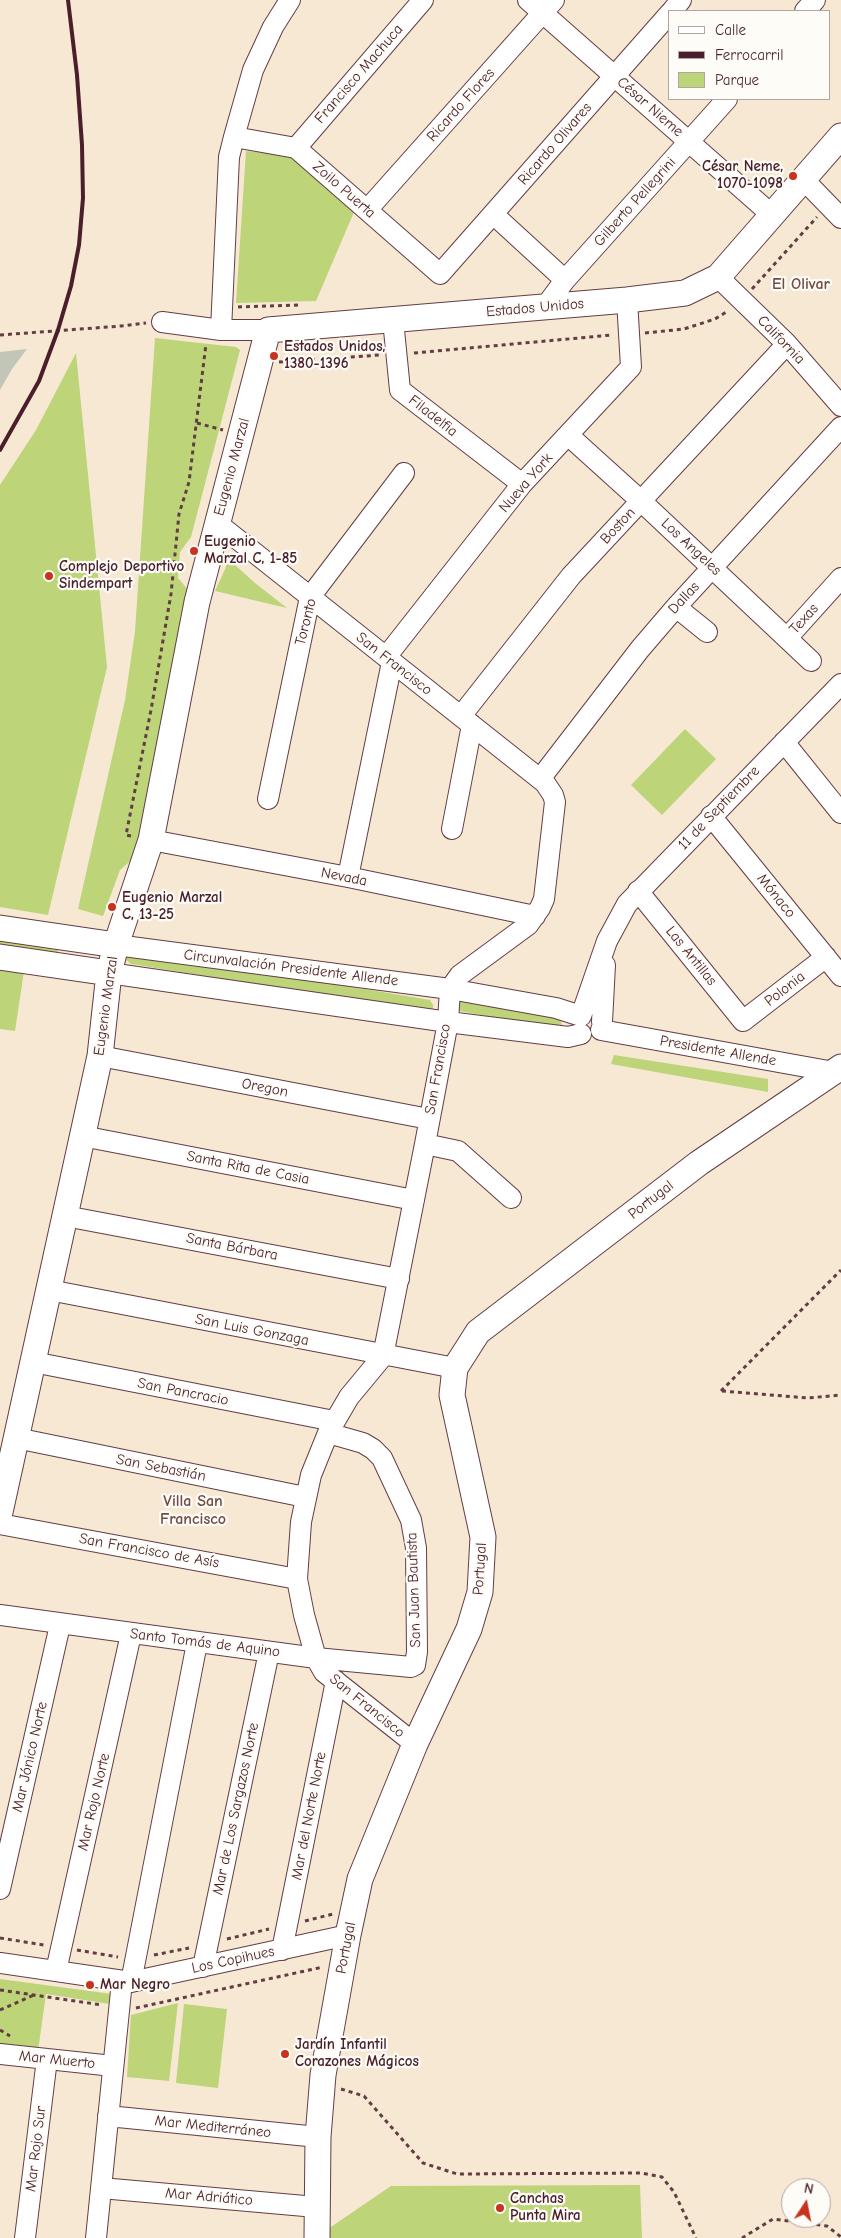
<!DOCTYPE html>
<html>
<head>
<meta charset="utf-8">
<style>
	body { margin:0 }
	#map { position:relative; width:841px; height:2238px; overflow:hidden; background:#f7e8d4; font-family:"Comic Neue",sans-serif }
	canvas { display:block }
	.legend { position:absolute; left:668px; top:10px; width:162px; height:90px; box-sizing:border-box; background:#fdfcf7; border:1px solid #b5a4a5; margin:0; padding:6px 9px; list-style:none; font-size:15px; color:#4a1f2b }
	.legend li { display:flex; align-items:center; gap:10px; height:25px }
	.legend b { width:25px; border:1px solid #b5a4a5 }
	.north { position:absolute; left:781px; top:2178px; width:50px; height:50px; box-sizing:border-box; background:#fdfcf7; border:1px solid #b5a4a5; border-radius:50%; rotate:11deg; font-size:14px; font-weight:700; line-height:20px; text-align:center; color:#4a1f2b }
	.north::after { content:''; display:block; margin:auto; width:18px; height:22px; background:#c8321e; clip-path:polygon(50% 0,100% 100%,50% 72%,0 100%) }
</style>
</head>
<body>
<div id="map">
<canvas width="841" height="2238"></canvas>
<ul class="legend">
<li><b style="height:6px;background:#fff"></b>Calle</li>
<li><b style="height:6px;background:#4a1f2b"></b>Ferrocarril</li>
<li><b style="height:14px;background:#bdd479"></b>Parque</li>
</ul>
<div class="north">N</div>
</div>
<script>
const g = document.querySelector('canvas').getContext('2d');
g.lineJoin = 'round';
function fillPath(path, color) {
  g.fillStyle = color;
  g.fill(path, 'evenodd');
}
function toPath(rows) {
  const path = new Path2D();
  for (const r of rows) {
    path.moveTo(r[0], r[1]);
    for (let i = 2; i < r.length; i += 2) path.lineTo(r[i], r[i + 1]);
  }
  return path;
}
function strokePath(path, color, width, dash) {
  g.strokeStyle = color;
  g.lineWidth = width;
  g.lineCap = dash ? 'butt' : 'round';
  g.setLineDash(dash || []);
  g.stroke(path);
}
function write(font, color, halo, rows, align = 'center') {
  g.font = font + ' "Comic Neue",sans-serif';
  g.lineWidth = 4.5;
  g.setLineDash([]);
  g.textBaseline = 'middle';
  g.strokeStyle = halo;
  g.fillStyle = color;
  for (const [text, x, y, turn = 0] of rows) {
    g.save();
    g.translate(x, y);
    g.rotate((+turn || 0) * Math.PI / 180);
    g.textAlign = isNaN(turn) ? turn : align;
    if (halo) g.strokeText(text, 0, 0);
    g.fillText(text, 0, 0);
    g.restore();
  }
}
const industrial = toPath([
	[27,349,12,369,0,390,0,352]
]);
const green = toPath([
	[246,151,295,156,354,212,316,301,236,303],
	[155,338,236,347,240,350,191,537,180,552,178,578,189,591,135,857,120,870,103,916,78,909,125,700,135,631],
	[76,353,107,667,48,915,0,907,0,485,36,430],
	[225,556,255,583,287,608,215,591,226,567],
	[685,729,716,759,662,815,631,785],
	[0,938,59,946,57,957,0,949],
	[132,950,430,1000,433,1005,433,1011,425,1012,131,964,125,959,126,953],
	[0,967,24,971,15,1031,0,1029],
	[456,1000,560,1017,562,1026,558,1029,454,1010],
	[614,1055,768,1079,768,1092,611,1064],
	[0,1979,112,1994,110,2004,46,1994,38,2051,0,2047],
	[178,2003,169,2081,127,2077,131,2015],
	[184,2004,227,2009,218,2088,176,2083],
	[640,2185,642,2238,325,2238,325,2231,391,2186]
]);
const path = toPath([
	[752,289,817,217],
	[238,307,299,305],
	[645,333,684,329,715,319,728,311],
	[0,335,121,326,146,323],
	[288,348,288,362],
	[414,353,612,335],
	[279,362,380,355],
	[197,423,223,430],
	[131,836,126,835,151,710,171,594,179,514,189,482,206,344],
	[721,1391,841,1270],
	[722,1391,808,1398,841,1395],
	[305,1921,333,1914],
	[0,1938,44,1945],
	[227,1939,269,1929],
	[77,1950,118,1957],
	[154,1955,189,1948],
	[0,1990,102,2005],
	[136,2008,323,1967],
	[0,2010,34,1995],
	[0,2030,10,2036],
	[341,2089,364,2096,423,2163,457,2174,641,2173,662,2177,674,2192,696,2238],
	[742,2238,773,2219,827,2226,841,2237]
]);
const minor = toPath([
	[528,0,772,215],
	[672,11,681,0],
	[805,11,815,0],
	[234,137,296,148,440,274,670,13],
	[296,148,423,0],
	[803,179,841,218],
	[367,210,554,0],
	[493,214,565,280],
	[718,277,787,344,841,406],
	[545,307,565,280,727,99],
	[393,320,400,390,522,484],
	[162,322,221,330,268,330],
	[221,330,229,157,234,137,253,70,273,27,290,0],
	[568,435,641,501,811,661],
	[217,523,545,783,553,795,555,802,544,899,540,908,528,925,460,975,450,989,448,1022,425,1144,383,1356,349,1397,328,1433,311,1475,301,1522,297,1579,304,1615,316,1658,324,1672,415,1744],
	[676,607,707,632],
	[787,638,841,578],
	[386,657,522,484,631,367,627,300],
	[461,716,571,576,787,344],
	[784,742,841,813],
	[540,779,640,649,676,607,841,427],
	[268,799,310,597,404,473],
	[711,816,841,976],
	[452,829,472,725],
	[151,840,348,877,535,916],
	[348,877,392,662],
	[638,891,743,1021,826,957],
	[116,945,450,989,556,1008,581,1016,607,941,627,904,841,684],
	[109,973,448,1022,568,1037,581,1034],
	[602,1022,605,965],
	[601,1030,834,1072],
	[100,1056,429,1119],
	[82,1136,414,1200],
	[425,1144,458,1151,511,1198],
	[65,1216,399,1279],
	[49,1290,455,1368],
	[33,1362,334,1421],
	[16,1438,305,1497],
	[0,1524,297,1579],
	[0,1615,316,1658,411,1667,415,1665,417,1652,416,1548,411,1520,382,1458,373,1449,363,1443,328,1433],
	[0,1889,60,1625],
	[282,1950,336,1681],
	[0,1963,131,1982,348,1935],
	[203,1967,269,1652],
	[56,1971,131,1634],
	[131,1982,197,1643],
	[0,2054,113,2066],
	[108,2116,318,2137],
	[101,2188,316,2207],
	[25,2238,47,2059],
	[96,2238,122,1981]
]);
const major = toPath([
	[0,928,116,945],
	[0,957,109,973],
	[0,1512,100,1056,109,973,116,945,151,840,197,602,268,330,627,300,685,293,718,277,841,136],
	[317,2238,318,2137,323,2075,348,1935,360,1879,415,1744,469,1629,480,1592,483,1537,452,1395,455,1368,478,1332,699,1163,841,1067]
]);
const rail = toPath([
	[0,450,39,381,58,330,71,286,79,245,83,198,82,145,77,75,68,0]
]);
const markers = [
	[793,176,5,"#c8321e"],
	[274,356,5,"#c8321e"],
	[194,551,5,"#c8321e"],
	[49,576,5,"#c8321e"],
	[112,907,5,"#c8321e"],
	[90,1985,5,"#c8321e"],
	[285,2054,5,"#c8321e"],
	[500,2208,5,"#c8321e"]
];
const streetNames = [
	["Francisco Machuca",359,74,-49],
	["Ricardo Flores",461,105,-48],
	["César Nieme",650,107,41],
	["Ricardo Olivares",555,144,-49],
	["Zoilo Puerta",344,190,41],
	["Gilberto Pellegrini",635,202,-48],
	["Estados Unidos",535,308,-5],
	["California",781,340,46],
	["Filadelfia",433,416,38],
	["Eugenio Marzal",232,467,-75],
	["Nueva York",526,483,-49],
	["Boston",618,526,-47],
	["Los Angeles",691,547,43],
	["Dallas",684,598,-47],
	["Texas",804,619,-48],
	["Toronto",306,622,-76],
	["San Francisco",394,664,38],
	["11 de Septiembre",719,808,-46],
	["Nevada",344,877,11],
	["Mónaco",776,896,51],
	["Las Antillas",691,956,51],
	["Circunvalación Presidente Allende",291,968,7],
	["Polonia",785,989,-38],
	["Eugenio Marzal",106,1006,-82],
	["Presidente Allende",718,1051,10],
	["San Francisco",438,1069,-80],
	["Oregon",265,1088,11],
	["Santa Rita de Casia",248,1168,11],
	["Portugal",651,1200,-38],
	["Santa Bárbara",232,1247,11],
	["San Luis Gonzaga",252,1330,11],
	["San Pancracio",183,1392,11],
	["San Sebastián",161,1468,11],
	["San Francisco de Asís",149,1551,10],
	["Portugal",480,1569,-86],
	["San Juan Bautista",414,1590,-92],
	["Santo Tomás de Aquino",205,1643,7],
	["San Francisco",367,1706,39],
	["Mar Jónico Norte",30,1757,-77],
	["Mar Rojo Norte",94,1802,-77],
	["Mar de Los Sargazos Norte",236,1809,-78],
	["Mar del Norte Norte",309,1816,-79],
	["Portugal",346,1948,-79],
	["Los Copihues",233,1960,-12],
	["Mar Muerto",57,2060,6],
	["Mar Mediterráneo",213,2127,6],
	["Mar Rojo Sur",36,2149,-83],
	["Mar Adriático",209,2197,5]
];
const poiNames = [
	["César Neme,",783,167,"right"],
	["1070-1098",783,184,"right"],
	["Estados Unidos,",284,347],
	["1380-1396",284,364],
	["Eugenio",204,542],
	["Marzal C, 1-85",204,559],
	["Complejo Deportivo",59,567],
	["Sindempart",59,584],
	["Eugenio Marzal",122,898],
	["C, 13-25",122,915],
	["Mar Negro",100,1985],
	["Jardín Infantil",295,2045],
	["Corazones Mágicos",295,2062],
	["Canchas",510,2199],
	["Punta Mira",510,2216]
];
const neighbourhoodNames = [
	["El Olivar",801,284],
	["Villa San",193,1501],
	["Francisco",193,1519]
];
fillPath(industrial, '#c1c6b9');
fillPath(green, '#bdd479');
strokePath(minor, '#643d44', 22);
strokePath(major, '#643d44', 27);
strokePath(path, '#643d44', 3, [4, 4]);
strokePath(minor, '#fff', 20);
strokePath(major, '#fff', 25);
strokePath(rail, '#4a1f2b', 4);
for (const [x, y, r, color] of markers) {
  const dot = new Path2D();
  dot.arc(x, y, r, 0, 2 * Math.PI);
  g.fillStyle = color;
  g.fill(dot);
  strokePath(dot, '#fdfcf7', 2);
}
write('15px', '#4a1f2b', '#fdfcf7', streetNames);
write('bold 15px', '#4a1f2b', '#fdfcf7', poiNames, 'left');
write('bold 16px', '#734c46', '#fdfcf7', neighbourhoodNames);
</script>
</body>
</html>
